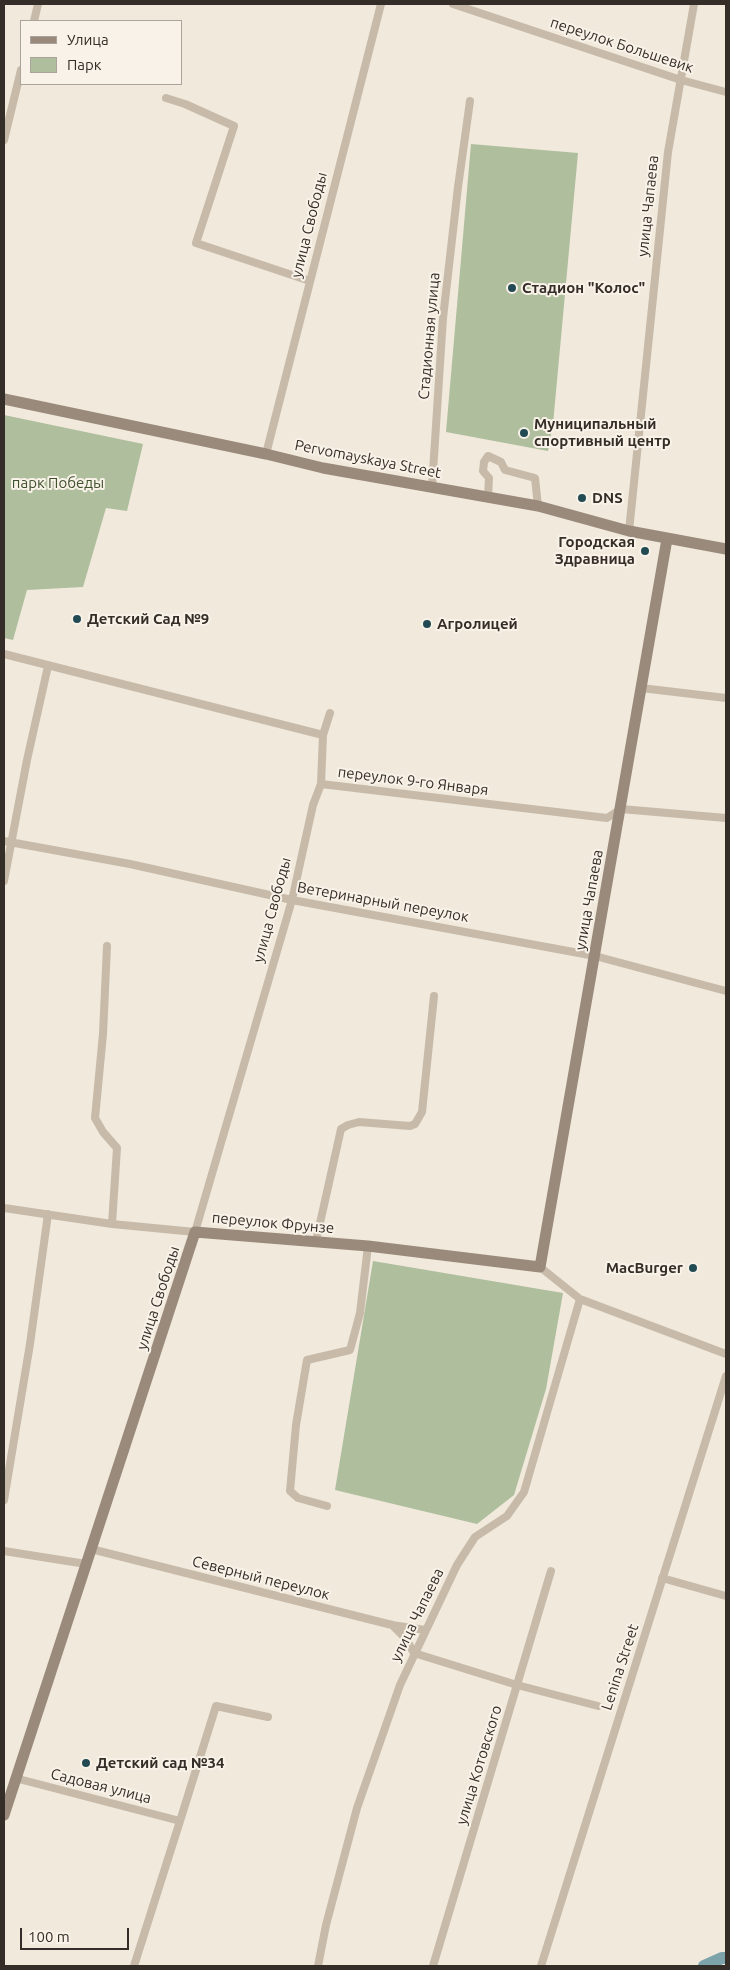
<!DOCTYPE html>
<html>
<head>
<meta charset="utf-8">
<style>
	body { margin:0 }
	#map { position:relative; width:730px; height:1970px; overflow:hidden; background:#f0e9dc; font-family:Ubuntu,sans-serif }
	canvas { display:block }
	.frame { position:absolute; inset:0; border:5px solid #352e28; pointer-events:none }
	.legend { position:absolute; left:20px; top:20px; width:162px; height:65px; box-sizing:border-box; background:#f8f2e8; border:1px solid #aaa49b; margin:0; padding:6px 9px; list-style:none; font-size:15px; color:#352e28 }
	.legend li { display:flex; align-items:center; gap:10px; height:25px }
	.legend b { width:25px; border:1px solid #aaa49b }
	.scale { position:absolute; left:20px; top:1928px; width:109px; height:22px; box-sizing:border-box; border:2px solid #352e28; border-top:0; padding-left:6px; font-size:15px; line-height:18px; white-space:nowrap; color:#352e28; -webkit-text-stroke:4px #f8f2e8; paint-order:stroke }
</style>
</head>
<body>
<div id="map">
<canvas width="730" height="1970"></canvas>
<div class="frame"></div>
<ul class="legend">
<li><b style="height:6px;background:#9a8a7b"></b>Улица</li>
<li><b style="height:14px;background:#afbe9d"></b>Парк</li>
</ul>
<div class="scale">100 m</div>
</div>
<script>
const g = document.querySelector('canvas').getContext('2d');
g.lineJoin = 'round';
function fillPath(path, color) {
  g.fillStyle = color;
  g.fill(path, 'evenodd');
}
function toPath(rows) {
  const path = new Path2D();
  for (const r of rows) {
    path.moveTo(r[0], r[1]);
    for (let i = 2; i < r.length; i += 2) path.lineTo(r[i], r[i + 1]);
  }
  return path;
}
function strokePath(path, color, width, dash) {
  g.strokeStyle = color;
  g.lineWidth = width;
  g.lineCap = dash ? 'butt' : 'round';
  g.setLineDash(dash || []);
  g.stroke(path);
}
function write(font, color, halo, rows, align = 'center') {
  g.font = font + ' Ubuntu,sans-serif';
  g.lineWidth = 4;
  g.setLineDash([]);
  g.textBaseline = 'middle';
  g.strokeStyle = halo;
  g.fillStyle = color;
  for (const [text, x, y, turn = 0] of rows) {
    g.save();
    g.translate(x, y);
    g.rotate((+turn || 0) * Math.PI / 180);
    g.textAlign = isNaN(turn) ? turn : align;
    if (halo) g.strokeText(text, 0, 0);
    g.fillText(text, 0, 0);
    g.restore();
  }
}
const green = toPath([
	[471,144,578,153,553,424,548,451,446,432],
	[4,415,143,444,127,511,106,508,83,587,27,590,13,640,4,638],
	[373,1261,563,1293,546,1389,514,1495,477,1524,335,1490]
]);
const river = toPath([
	[704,1966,722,1958,726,1958]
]);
const minor = toPath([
	[453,4,681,80,726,92],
	[34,21,38,4],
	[166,98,185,104,234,126,196,243,310,281],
	[4,140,21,70],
	[266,454,381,4],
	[432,487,443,318,458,187,470,101],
	[488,497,489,478,483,471,484,462,488,456,501,462,505,470,535,478,538,506],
	[629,531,668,152,694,4],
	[4,654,323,735,321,784,313,805,292,900,195,1232,112,1224,4,1208],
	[641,688,726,698],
	[323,735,330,713],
	[321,784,607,818,621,809,726,818],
	[4,841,130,864,292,900,595,956,726,991],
	[4,881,27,760,48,666],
	[107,946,103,1034,95,1118,103,1132,117,1148,112,1224],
	[316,1241,341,1129,348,1125,359,1122,410,1126,415,1124,422,1112,434,996],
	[540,1267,580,1299,726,1354],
	[4,1500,30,1344,48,1214],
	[327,1506,298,1498,290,1491,296,1425,307,1360,350,1350,360,1313,368,1246],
	[91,1549,392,1625,425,1630],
	[4,1551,86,1564],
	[662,1578,726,1596],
	[392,1625,406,1639,414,1653,517,1685,598,1706],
	[15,1778,180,1821,216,1706,268,1717],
	[134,1966,180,1821],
	[318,1966,326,1925,357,1808,400,1685,457,1565,475,1537,507,1516,524,1492,580,1299],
	[433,1966,551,1571],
	[541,1966,726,1376]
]);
const secondary = toPath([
	[4,399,266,454,323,468,538,506,629,531,726,549],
	[4,1815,195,1232,368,1246,540,1267,667,539]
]);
const markers = [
	[512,288,5,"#214a53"],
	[524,433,5,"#214a53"],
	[582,498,5,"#214a53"],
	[645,551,5,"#214a53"],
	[77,619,5,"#214a53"],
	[427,624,5,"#214a53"],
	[693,1268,5,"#214a53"],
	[86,1763,5,"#214a53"]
];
const streetNames = [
	["переулок Большевик",622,45,18],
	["улица Чапаева",648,206,-84],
	["улица Свободы",309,225,-76],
	["Стадионная улица",429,336,-85],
	["Pervomayskaya Street",368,459,11],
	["переулок 9-го Января",413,781,7],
	["улица Чапаева",589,900,-80],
	["Ветеринарный переулок",383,902,10],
	["улица Свободы",272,910,-75],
	["переулок Фрунзе",273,1223,5],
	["улица Свободы",158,1298,-72],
	["Северный переулок",261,1578,14],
	["улица Чапаева",417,1615,-64],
	["Lenina Street",620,1667,-72],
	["улица Котовского",479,1765,-73],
	["Садовая улица",101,1786,14]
];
const poiNames = [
	["Стадион \"Колос\"",522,288],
	["Муниципальный",534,424],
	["спортивный центр",534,441],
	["DNS",592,498],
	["Городская",635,542,"right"],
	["Здравница",635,559,"right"],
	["Детский Сад №9",87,619],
	["Агролицей",437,624],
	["MacBurger",683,1268,"right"],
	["Детский сад №34",96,1763]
];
const parkNames = [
	["парк Победы",58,483]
];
fillPath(green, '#afbe9d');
strokePath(river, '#7da4ab', 12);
strokePath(minor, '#c7baa9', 8);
strokePath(secondary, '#9a8a7b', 11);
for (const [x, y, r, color] of markers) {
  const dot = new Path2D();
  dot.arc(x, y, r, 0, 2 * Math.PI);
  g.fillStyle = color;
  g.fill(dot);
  strokePath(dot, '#f8f2e8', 2);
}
write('15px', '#352e28', '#f8f2e8', streetNames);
write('bold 15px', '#352e28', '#f8f2e8', poiNames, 'left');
write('15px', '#40512e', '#f8f2e8', parkNames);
</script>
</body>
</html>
